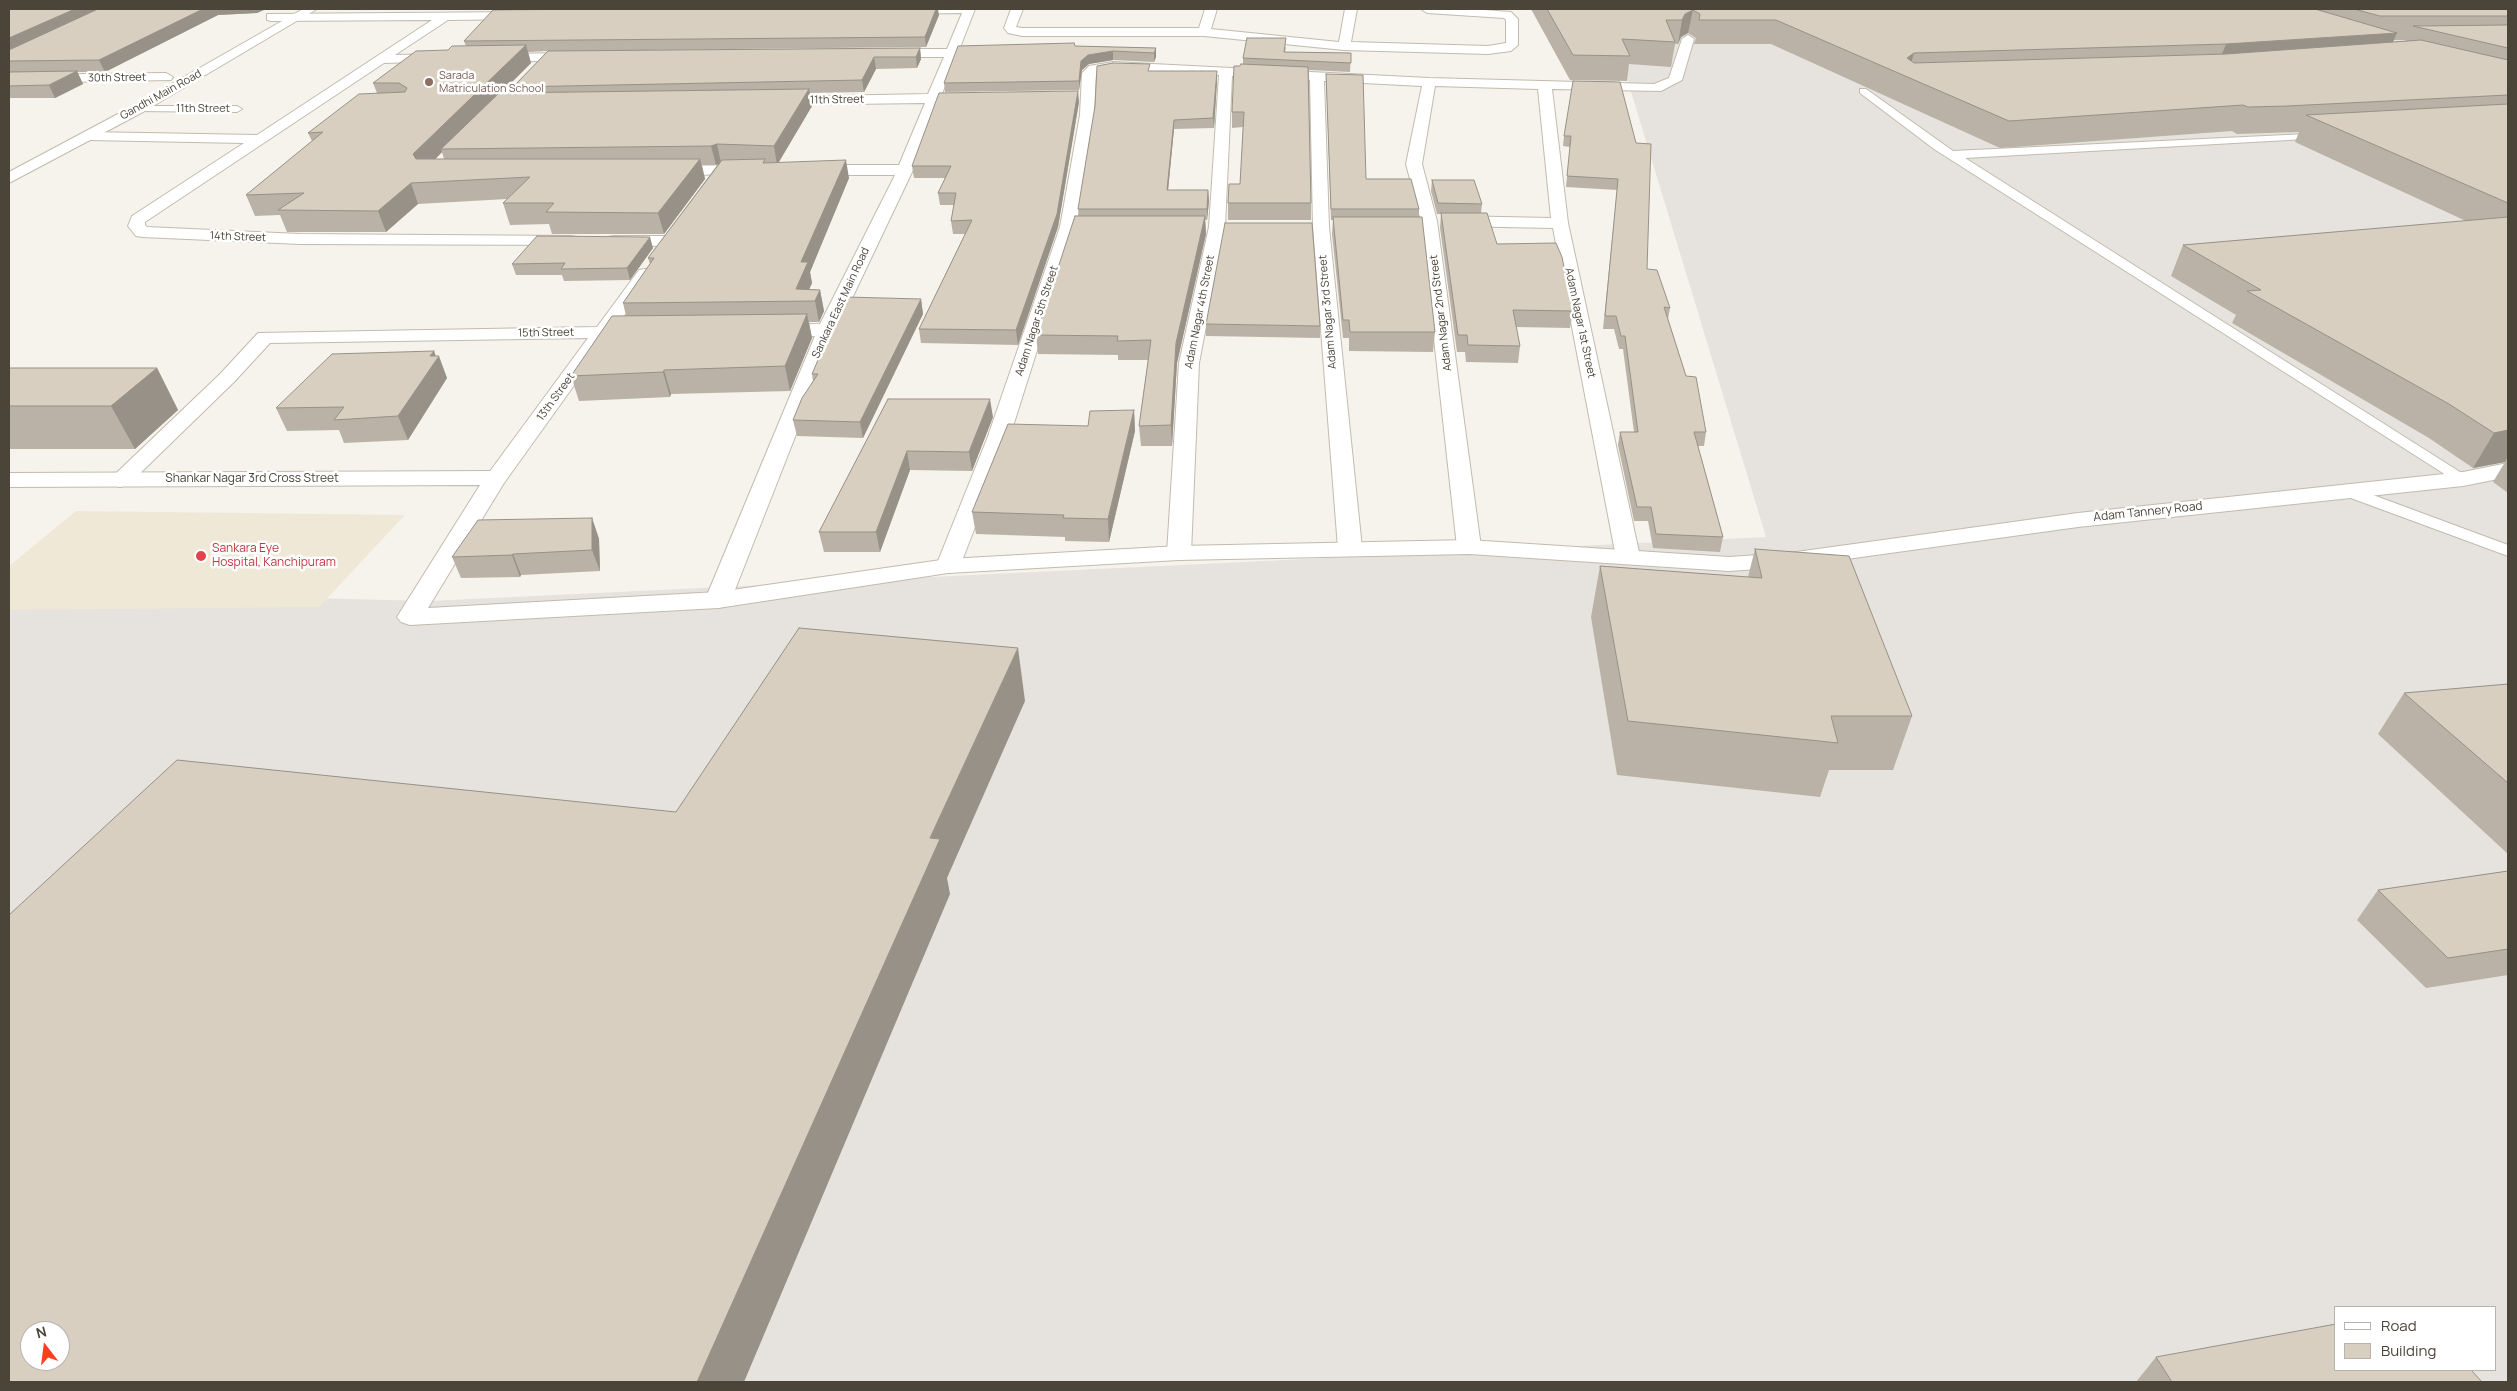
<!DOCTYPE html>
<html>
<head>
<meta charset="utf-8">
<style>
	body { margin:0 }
	#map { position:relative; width:2517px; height:1391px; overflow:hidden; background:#f6f3ec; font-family:Manrope,sans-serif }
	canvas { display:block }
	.frame { position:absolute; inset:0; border:10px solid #4b4439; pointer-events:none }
	.legend { position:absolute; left:2334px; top:1306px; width:162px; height:65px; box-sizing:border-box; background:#fff; border:1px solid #b7b4b0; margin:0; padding:6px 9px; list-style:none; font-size:15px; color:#4b4439 }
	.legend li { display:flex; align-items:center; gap:10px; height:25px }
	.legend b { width:25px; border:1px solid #b7b4b0 }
	.north { position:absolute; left:20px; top:1321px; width:50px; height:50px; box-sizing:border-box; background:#fff; border:1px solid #b7b4b0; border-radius:50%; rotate:345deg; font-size:14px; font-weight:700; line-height:20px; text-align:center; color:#4b4439 }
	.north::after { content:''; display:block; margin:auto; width:18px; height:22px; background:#fc3f1d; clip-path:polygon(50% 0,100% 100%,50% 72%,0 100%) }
</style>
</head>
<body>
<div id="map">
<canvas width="2517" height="1391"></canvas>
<div class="frame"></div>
<ul class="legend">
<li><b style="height:6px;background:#fff"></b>Road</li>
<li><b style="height:14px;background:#d8cfc1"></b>Building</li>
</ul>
<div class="north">N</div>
</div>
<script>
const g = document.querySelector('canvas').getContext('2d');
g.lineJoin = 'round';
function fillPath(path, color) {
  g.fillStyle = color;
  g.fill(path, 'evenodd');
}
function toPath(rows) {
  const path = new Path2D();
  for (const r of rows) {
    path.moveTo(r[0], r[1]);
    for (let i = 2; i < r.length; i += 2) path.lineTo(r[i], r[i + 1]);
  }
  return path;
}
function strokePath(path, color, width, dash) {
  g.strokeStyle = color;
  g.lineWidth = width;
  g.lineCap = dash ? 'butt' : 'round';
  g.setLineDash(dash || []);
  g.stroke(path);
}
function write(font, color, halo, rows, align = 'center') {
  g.font = font + ' Manrope,sans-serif';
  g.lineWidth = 5;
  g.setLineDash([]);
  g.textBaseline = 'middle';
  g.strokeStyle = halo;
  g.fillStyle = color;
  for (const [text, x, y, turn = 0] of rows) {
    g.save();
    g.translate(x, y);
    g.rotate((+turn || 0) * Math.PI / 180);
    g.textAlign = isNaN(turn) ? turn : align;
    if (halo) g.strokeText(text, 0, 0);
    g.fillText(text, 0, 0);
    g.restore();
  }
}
const industrial = toPath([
	[1606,9,2508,9,2508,1382,9,1382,9,591,430,601,1766,537],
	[2336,1307,2496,1307,2496,1370,2336,1370],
	[30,1331,60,1331,60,1361,30,1361]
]);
const education = toPath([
	[76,511,405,515,319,607,9,610,9,566]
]);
const service = toPath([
	[1860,89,1866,89,1953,151,2328,133,2329,135,2324,138,1965,158,2471,479,2463,484,2457,482,1934,149,1860,93,1860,89],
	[138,106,237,106,242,109,237,112,134,111,133,109,138,106],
	[2346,485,2508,545,2508,556,2340,494,2338,490,2340,486,2346,485]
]);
const minor = toPath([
	[897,9,975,9,942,94,956,95,958,98,951,102,939,102,913,170,837,330,731,600,727,605,718,608,709,605,705,600,815,336,774,337,767,335,764,331,767,327,774,325,820,324,895,175,811,175,803,170,811,165,899,165,925,103,774,105,767,101,774,97,928,94,944,57,883,57,877,53,883,49,947,49,962,13,902,14,898,12,897,9],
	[1011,9,1023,9,1016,27,1022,28,1199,28,1205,9,1217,9,1211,29,1339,42,1345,9,1357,9,1351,42,1488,46,1506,43,1506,20,1504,18,1427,13,1421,9,1471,9,1511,12,1518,19,1518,45,1511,51,1488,54,1344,50,1204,36,1022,36,1008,33,1004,28,1011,9],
	[524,12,530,16,528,19,448,20,395,55,442,54,448,58,447,61,384,63,145,222,145,225,147,227,300,234,571,236,577,237,580,241,577,245,300,244,142,237,136,236,128,226,132,216,244,143,88,140,81,136,88,132,257,135,432,20,271,21,267,20,267,14,524,12],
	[1688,35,1694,39,1682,80,1661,91,1552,89,1568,223,1640,557,1637,562,1628,564,1619,562,1616,557,1553,228,1453,226,1447,225,1445,221,1447,217,1453,216,1551,218,1538,89,1435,86,1422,164,1437,221,1481,547,1478,552,1469,554,1460,552,1457,547,1421,221,1406,164,1422,86,1324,81,1329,227,1362,548,1359,553,1350,555,1341,553,1338,548,1313,227,1310,80,1232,76,1225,227,1199,363,1191,553,1188,558,1179,560,1170,558,1167,553,1179,363,1209,227,1219,75,1113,70,1096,74,1094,115,1076,227,1009,439,960,566,957,571,948,573,939,571,936,566,987,439,1060,227,1080,115,1082,73,1089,66,1113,62,1429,78,1654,84,1669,78,1682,39,1688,35],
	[580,53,586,57,585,60,493,62,487,58,493,54,580,53],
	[166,73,173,77,171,80,9,83,9,75,166,73],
	[751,165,756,167,759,170,756,173,666,176,658,171,666,166,751,165],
	[614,236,668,236,674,237,677,241,674,245,668,246,608,245,605,241,608,237,614,236],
	[645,269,651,270,654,274,616,327,638,326,645,328,648,332,645,336,638,338,608,338,504,483,496,485,488,483,485,478,588,338,270,343,234,382,128,485,120,487,112,485,109,480,220,374,258,333,597,327,639,270,645,269]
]);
const tertiary = toPath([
	[303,9,317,9,143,112,9,183,9,172,133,106,303,9],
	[2508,463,2508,477,2463,486,2078,527,1789,567,1729,571,1469,554,1179,560,948,573,718,608,410,625,401,622,397,617,480,485,9,487,9,473,496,471,504,473,507,478,428,608,718,592,948,559,1179,546,1469,540,1729,557,1789,553,2078,513,2463,472,2508,463]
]);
const wall = toPath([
	[9,9,266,9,257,13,218,15,105,72,77,72,83,84,55,98,9,98],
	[1531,9,2508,9,2508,493,2493,482,2505,462,2473,468,2429,438,2232,323,2236,315,2171,276,2183,245,2466,221,2295,142,2299,132,2237,134,2232,131,2000,148,1771,44,1694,44,1696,38,1688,33,1681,37,1678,44,1675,44,1671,67,1629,64,1627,81,1570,80],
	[2394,40,2406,40,2406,41,2393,42],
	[939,15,926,47,637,50,920,48,921,59,917,68,876,69,864,92,810,93,812,106,779,162,849,178,810,272,812,283,809,289,820,290,824,311,819,322,809,322,812,338,790,391,671,394,670,397,579,401,571,376,626,316,623,303,650,264,648,258,718,164,716,165,702,165,705,179,664,234,552,234,549,224,510,225,503,203,507,199,418,204,386,232,287,232,280,215,255,216,246,195,312,141,308,133,377,93,373,83,448,50,466,46,464,41],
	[548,51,513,87,515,93,501,93,531,63,528,52],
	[442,152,444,159,435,159],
	[1075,46,1156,48,1156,57,1154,62,1113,60,1089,64,1082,70,1079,90,945,92,944,83],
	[1286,47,1285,52,1351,53,1350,72,1309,70,1311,203,1311,220,1228,220,1228,203,1240,184,1243,127,1232,128,1232,112,1240,66,1243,64,1243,58],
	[1150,71,1217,81,1214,128,1174,129,1168,190,1208,190,1209,201,1207,220,1205,220,1206,234,1177,363,1172,446,1141,446,1139,426,1148,360,1118,360,1118,355,1038,354,1036,335,1079,216,1078,209],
	[1326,74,1366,179,1419,209,1419,217,1435,332,1433,352,1349,351,1349,338,1343,338,1332,234,1333,220,1331,220],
	[1620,82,1647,269,1670,308,1668,319,1686,376,1706,432,1704,446,1698,446,1723,537,1720,552,1653,548,1648,521,1634,521,1618,445,1620,432,1634,432,1623,349,1619,349,1614,329,1603,329,1617,190,1566,187,1570,147,1563,146,1564,136],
	[1079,102,1058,227,1018,345,921,343,919,329,965,234,953,234,951,221,954,205,940,205,938,193,945,178,914,178,912,166],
	[1432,180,1482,204,1481,213,1497,244,1573,311,1570,328,1516,327,1520,346,1518,363,1466,362,1465,352,1457,352,1440,228,1441,214,1437,214,1431,191],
	[653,248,630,280,564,281,562,275,516,275,512,264],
	[921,299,923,314,863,438,797,436,793,420,813,381,812,374],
	[1206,324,1320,326,1320,338,1206,336],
	[436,356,447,378,408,440,344,443,339,430,287,431,276,408],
	[9,368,157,368,178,410,135,449,9,449],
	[888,399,993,417,972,471,910,470,880,552,824,552,819,532],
	[1134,410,1135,431,1109,542,1065,541,1065,537,976,534,972,512,1088,426],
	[592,518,599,539,600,571,521,575,520,577,461,578,452,557],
	[1755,549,1912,716,1893,770,1829,770,1820,797,1617,775,1591,617,1600,566,1748,577],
	[2508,684,2508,854,2378,734,2404,693],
	[2508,871,2508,975,2426,988,2357,920,2378,890],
	[2156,1357,2482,1382,2136,1382]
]);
const shadedWall = toPath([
	[75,9,105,9,9,53,9,38],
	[203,9,266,9,257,13,218,15,105,72,99,60],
	[936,9,938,9,939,15,926,47,925,37],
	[1693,10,1688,33,1681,37,1678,44,1682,20,1685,14],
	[2397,33,2386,57,2216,69,2226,44],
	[526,45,531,63,445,149,441,149,442,152,421,174,413,154],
	[920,48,921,59,917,68,916,57],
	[1156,48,1156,57,1154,62,1154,53],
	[1113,51,1113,60,1089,64,1082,70,1079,90,1079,81,1081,61,1088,55],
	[1914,53,1907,77,1907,58],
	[874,57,876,69,864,92,862,80],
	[77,71,83,84,55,98,49,85],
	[1217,71,1217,81,1214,128,1213,118],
	[809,89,812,106,777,165,774,146],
	[1078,91,1079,102,1058,227,1018,345,1016,330],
	[1174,120,1174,129,1167,201,1167,190],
	[717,144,721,163,716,165,711,146],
	[700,159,705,179,664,234,658,213],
	[846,160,849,178,810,272,812,283,804,301,796,289,801,262],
	[411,183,418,204,386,232,378,211],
	[1208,190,1209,201,1207,220,1207,209],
	[1205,216,1206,234,1177,363,1172,446,1171,425,1176,343],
	[650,237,653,248,630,280,627,268],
	[820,290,824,311,819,322,815,301],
	[921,299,923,314,863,438,860,422],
	[807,314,812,338,790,391,785,366],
	[434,351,437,359,439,356,447,378,408,440,398,416,430,356],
	[157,368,178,410,135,449,111,406],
	[664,370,671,394,670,397,663,372],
	[990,399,993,417,972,471,969,452],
	[1134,410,1135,431,1109,542,1108,519],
	[2508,430,2508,456,2505,462,2473,468,2494,433],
	[907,451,910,470,880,552,876,532],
	[592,518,599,539,600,571,592,550],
	[513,554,521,575,520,577,512,555],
	[1018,648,1025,701,947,878,950,894,744,1382,697,1382,930,838]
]);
const building = toPath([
	[9,9,75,9,9,38,9,9],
	[98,9,203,9,99,60,9,61,9,50,98,9],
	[595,9,936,9,925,37,464,41,493,10,595,9],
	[1547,9,2315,9,2397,33,2226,44,1914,53,1907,58,1914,63,2226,54,2421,40,2508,60,2508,95,2287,106,2248,107,2243,105,2009,121,1776,20,1699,20,1700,14,1693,10,1685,14,1682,20,1666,20,1675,42,1622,39,1630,56,1573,55,1547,9],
	[2354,9,2508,9,2508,16,2380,16,2354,9],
	[2508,25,2508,48,2413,26,2508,25],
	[1247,38,1286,38,1284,52,1351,53,1351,63,1243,58,1247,38],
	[1074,43,1075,46,1156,48,1154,53,1113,51,1088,55,1081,61,1079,81,944,83,958,46,1074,43],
	[526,45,413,154,416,159,700,159,658,213,546,212,554,203,503,203,530,177,411,183,378,211,278,210,304,193,246,195,323,132,308,133,359,94,405,92,407,88,399,83,373,83,416,51,448,50,452,46,526,45],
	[920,48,916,57,874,57,862,80,513,87,548,51,920,48],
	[1113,63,1150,64,1148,71,1217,71,1213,118,1174,120,1167,190,1208,190,1207,209,1078,209,1095,106,1097,66,1113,63],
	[1241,64,1308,67,1311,203,1228,203,1229,184,1240,184,1244,112,1232,112,1234,66,1240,66,1241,64],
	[77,71,49,85,9,86,9,72,77,71],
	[1326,74,1363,75,1366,179,1411,179,1419,209,1331,209,1326,74],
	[1573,81,1620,82,1636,143,1651,144,1647,269,1657,270,1670,308,1664,307,1686,376,1696,377,1706,432,1694,432,1723,537,1656,534,1651,507,1637,507,1620,432,1638,432,1625,336,1621,336,1616,316,1605,316,1618,179,1567,176,1571,136,1564,136,1573,81],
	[809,89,774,146,717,144,711,146,441,149,499,93,809,89],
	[1078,91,1057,214,1016,330,919,329,972,220,951,221,956,193,938,193,951,166,912,166,939,93,1078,91],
	[2508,104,2508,203,2306,115,2508,104],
	[765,159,763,163,846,160,801,262,808,262,796,289,820,290,815,301,623,303,654,258,648,258,722,160,765,159],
	[1432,180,1474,180,1482,204,1438,203,1432,180],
	[1441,213,1487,213,1497,244,1556,243,1562,257,1573,311,1513,310,1520,346,1468,345,1467,335,1458,335,1441,213],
	[1075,216,1205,216,1176,343,1171,425,1139,426,1151,340,1117,341,1118,336,1036,335,1075,216],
	[1333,217,1422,217,1435,332,1350,332,1349,320,1343,320,1333,217],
	[2508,217,2508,430,2494,433,2449,404,2247,291,2261,290,2183,245,2508,217],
	[1225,223,1312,223,1320,326,1206,324,1225,223],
	[537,236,650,237,627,268,561,269,565,263,512,264,537,236],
	[845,297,921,299,860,422,793,420,802,398,818,374,812,374,845,297],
	[807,314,785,366,664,370,663,372,571,376,612,316,807,314],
	[434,351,430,356,439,356,398,416,334,420,344,407,276,408,332,354,434,351],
	[9,368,157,368,111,406,9,406,9,368],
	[888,399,990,399,969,452,907,451,876,532,819,532,888,399],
	[1134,410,1108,519,1063,518,1064,515,972,512,1008,424,1088,426,1090,411,1134,410],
	[592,518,592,550,513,554,512,555,452,557,478,520,592,518],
	[1755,549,1849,556,1912,716,1831,716,1838,743,1628,721,1600,566,1762,578,1755,549],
	[799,628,1018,648,930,838,940,839,697,1382,9,1382,9,915,177,760,676,812,799,628],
	[30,1331,60,1331,60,1361,30,1361,30,1331],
	[2508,684,2508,783,2404,693,2508,684],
	[2508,871,2508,949,2448,958,2378,890,2508,871],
	[2336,1324,2336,1370,2471,1370,2482,1382,2172,1382,2156,1357,2336,1324]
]);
const markers = [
	[429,82,5,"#8d6e63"],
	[201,556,6,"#e0444e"]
];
const farEducationnames = [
	["Sarada",439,76],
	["Matriculation School",439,89]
];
const farStreetnames = [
	["30th Street",117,78,-1],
	["Gandhi Main Road",161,95,-29],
	["11th Street",837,100,-1],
	["11th Street",203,109],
	["14th Street",238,237,2],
	["Sankara East Main Road",841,303,-65],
	["Adam Nagar 4th Street",1200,312,-79],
	["Adam Nagar 3rd Street",1328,312,-95],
	["Adam Nagar 2nd Street",1441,313,-97],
	["Adam Nagar 5th Street",1037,321,-72],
	["Adam Nagar 1st Street",1580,323,78],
	["15th Street",546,333,-1],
	["13th Street",556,397,-54]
];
const streetNames = [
	["Shankar Nagar 3rd Cross Street",252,479],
	["Adam Tannery Road",2148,512,-6]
];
const healthNames = [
	["Sankara Eye",212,549],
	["Hospital, Kanchipuram",212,563]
];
fillPath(industrial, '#e6e2dd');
fillPath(education, '#efe8d6');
strokePath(service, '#c2bbae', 2);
strokePath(minor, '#c2bbae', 2);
strokePath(tertiary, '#c2bbae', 2);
fillPath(service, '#fff');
fillPath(minor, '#fff');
fillPath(tertiary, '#fff');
fillPath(wall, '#bab2a6');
fillPath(shadedWall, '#979187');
fillPath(building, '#d8cfc1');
strokePath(building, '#979187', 1);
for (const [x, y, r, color] of markers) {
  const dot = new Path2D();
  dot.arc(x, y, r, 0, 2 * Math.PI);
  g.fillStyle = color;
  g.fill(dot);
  strokePath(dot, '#fff', 2);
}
write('11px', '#785e54', '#fff', farEducationnames, 'left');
write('11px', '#4b4439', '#fff', farStreetnames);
write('12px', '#4b4439', '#fff', streetNames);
write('12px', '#be3a42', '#fff', healthNames, 'left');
</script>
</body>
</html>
